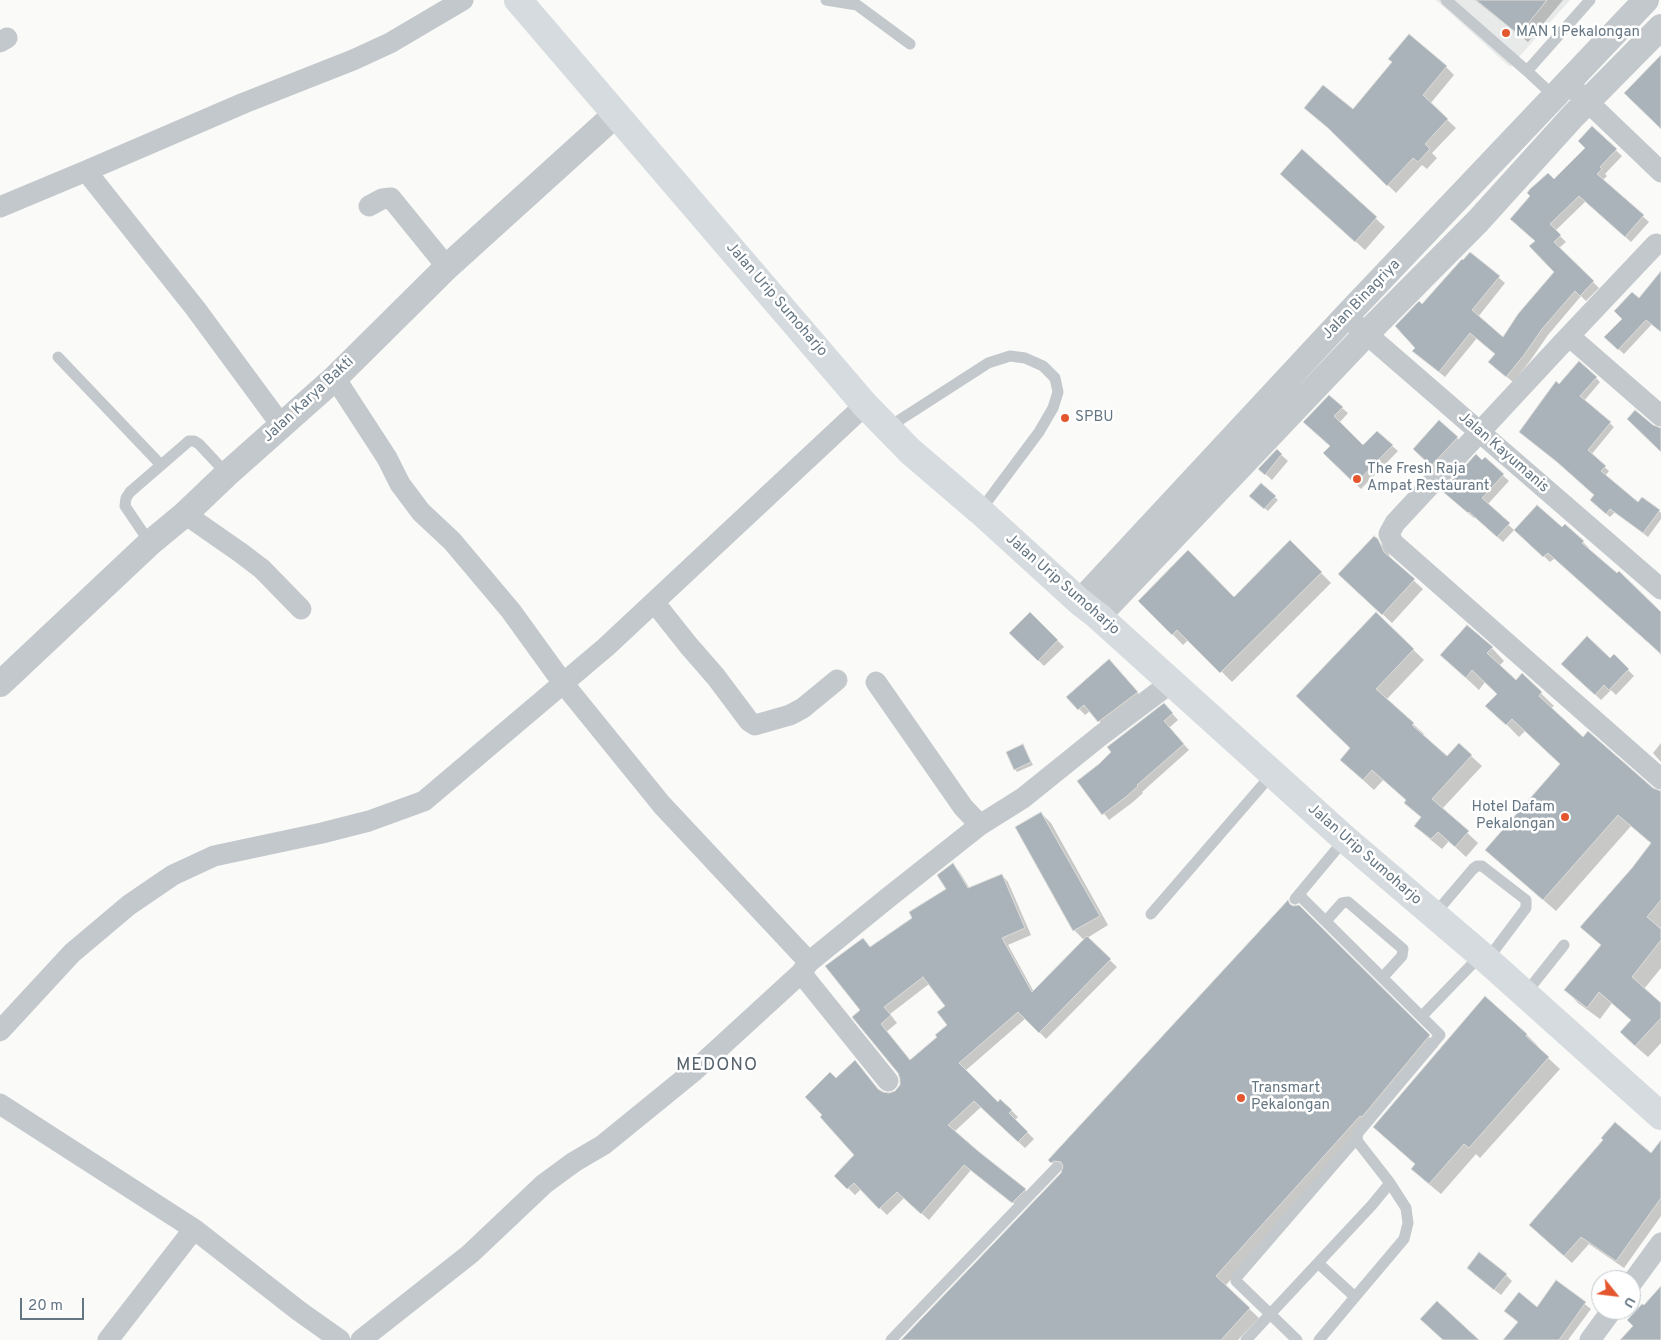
<!DOCTYPE html>
<html>
<head>
<meta charset="utf-8">
<style>
	body { margin:0 }
	#map { position:relative; width:1661px; height:1340px; overflow:hidden; background:#fafaf8; font-family:Overpass,sans-serif }
	canvas { display:block }
	.north { position:absolute; left:1591px; top:1270px; width:50px; height:50px; box-sizing:border-box; background:#fff; border:1px solid #c1c8cd; border-radius:50%; rotate:119deg; font-size:14px; font-weight:700; line-height:20px; text-align:center; color:#657683 }
	.north::after { content:''; display:block; margin:auto; width:18px; height:22px; background:#e4572e; clip-path:polygon(50% 0,100% 100%,50% 72%,0 100%) }
	.scale { position:absolute; left:20px; top:1298px; width:64px; height:22px; box-sizing:border-box; border:2px solid #657683; border-top:0; padding-left:6px; font-size:15px; line-height:18px; white-space:nowrap; color:#657683; -webkit-text-stroke:4px #fff; paint-order:stroke }
</style>
</head>
<body>
<div id="map">
<canvas width="1661" height="1340"></canvas>
<div class="north">U</div>
<div class="scale">20 m</div>
</div>
<script>
const g = document.querySelector('canvas').getContext('2d');
g.lineJoin = 'round';
function fillPath(path, color) {
  g.fillStyle = color;
  g.fill(path, 'evenodd');
}
function toPath(rows) {
  const path = new Path2D();
  for (const r of rows) {
    path.moveTo(r[0], r[1]);
    for (let i = 2; i < r.length; i += 2) path.lineTo(r[i], r[i + 1]);
  }
  return path;
}
function strokePath(path, color, width, dash) {
  g.strokeStyle = color;
  g.lineWidth = width;
  g.lineCap = dash ? 'butt' : 'round';
  g.setLineDash(dash || []);
  g.stroke(path);
}
function write(font, color, halo, rows, align = 'center') {
  g.font = font + ' Overpass,sans-serif';
  g.lineWidth = 5;
  g.setLineDash([]);
  g.textBaseline = 'middle';
  g.strokeStyle = halo;
  g.fillStyle = color;
  for (const [text, x, y, turn = 0] of rows) {
    g.save();
    g.translate(x, y);
    g.rotate((+turn || 0) * Math.PI / 180);
    g.textAlign = isNaN(turn) ? turn : align;
    if (halo) g.strokeText(text, 0, 0);
    g.fillText(text, 0, 0);
    g.restore();
  }
}
const built = toPath([
	[1436,0,1570,0,1510,67]
]);
const shadow = toPath([
	[1475,0,1563,0,1528,42],
	[1393,63,1446,67,1454,75,1430,104,1456,128,1432,153,1437,158,1427,169,1422,165,1396,193,1338,136,1353,111],
	[1592,128,1622,156,1605,174,1607,176,1603,180,1649,222,1631,242,1586,201,1555,231,1566,242,1559,248,1599,288,1586,301,1581,296,1548,335,1530,361,1513,382,1496,368,1496,354,1477,338,1445,377,1420,357,1416,347,1422,306,1470,253,1505,283,1478,317,1503,338,1556,272,1536,241,1554,181,1586,148],
	[1302,151,1385,227,1365,250,1291,183],
	[1661,278,1661,331,1652,324,1624,354,1611,342,1639,300],
	[1596,378,1600,382,1584,401,1614,427,1591,455,1609,471,1605,476,1638,504,1642,498,1661,513,1661,519,1648,537,1615,512,1610,517,1595,504,1596,495,1559,386],
	[1329,397,1348,413,1339,423,1363,447,1377,433,1398,451,1361,489,1325,453,1331,446],
	[1457,438,1463,444,1438,471,1421,455],
	[1277,451,1288,461,1272,480,1260,469],
	[1485,459,1509,481,1487,505,1514,530,1503,542,1475,517,1474,518,1449,497],
	[1261,485,1278,500,1268,511,1251,496],
	[1562,529,1583,542,1589,548,1588,549,1661,614,1661,655,1649,642,1555,558,1550,562,1516,530],
	[1374,537,1387,550,1392,561,1423,589,1392,623,1349,583],
	[1290,542,1331,583,1232,682,1189,639,1183,645,1140,601,1234,598],
	[1030,613,1064,647,1044,666,1011,633],
	[1376,614,1424,660,1386,700,1413,724,1424,734,1422,736,1447,758,1471,756,1482,766,1442,809,1478,843,1466,857,1449,841,1442,849,1426,836,1416,825,1422,818,1406,803,1408,801,1384,779,1374,790,1352,770,1352,748],
	[1492,648,1504,661,1499,666,1516,682,1522,675,1554,706,1551,708,1583,739,1652,790,1661,792,1661,927,1659,929,1661,930,1661,968,1644,989,1661,1005,1661,1043,1648,1057,1634,1045,1632,1021,1612,1003,1600,1019,1578,1003,1566,990,1602,946,1581,927,1633,869,1652,844,1631,826,1556,911,1486,850,1561,764,1525,731,1519,737,1500,718,1498,694,1485,682,1479,690,1441,655],
	[1614,656,1634,676,1616,695,1611,690,1601,700,1563,664,1611,659],
	[1115,666,1143,699,1105,727,1090,711,1085,715,1068,697],
	[1170,711,1178,720,1169,728,1189,750,1142,792,1143,793,1133,802,1109,820,1079,781],
	[1661,743,1661,762,1653,753],
	[1023,746,1033,765,1017,772,1015,769],
	[1041,813,1051,823,1108,925,1087,938,1117,967,1046,1039,1026,1018,965,1071,998,1103,1011,1110,1018,1117,1015,1120,1034,1139,1025,1148,981,1107,954,1132,1032,1196,1020,1208,971,1170,929,1220,904,1198,887,1215,861,1189,855,1195,836,1176,855,1155,836,1080,855,1062,881,1092,890,1095,896,1092,901,1085,901,1078,862,1010,914,918,948,890,953,864,959,871,970,889,1002,875,1008,882,1031,935,1008,945,1034,992,1085,941,1074,930],
	[929,984,947,1006,949,1025,939,1037,910,1061,886,1032,897,1023,890,1014],
	[1298,907,1438,1046,1370,1125,1225,1286,1259,1318,1238,1340,903,1340,1063,1174,1064,1170,1061,1171,1050,1160,1293,908],
	[1527,1035,1538,1046,1536,1047,1560,1069,1480,1158,1476,1154,1441,1194,1424,1180,1416,1165,1374,1127],
	[1605,1140,1661,1158,1661,1216,1624,1268,1589,1244,1572,1263,1538,1233],
	[1474,1274,1506,1275,1512,1281,1501,1295],
	[1556,1282,1591,1309,1568,1340,1504,1340,1519,1323,1506,1311,1537,1309]
]);
const building = toPath([
	[1476,0,1547,0,1519,35,1476,0],
	[1409,34,1447,66,1423,95,1448,119,1425,144,1430,149,1418,162,1413,158,1387,186,1328,128,1304,108,1323,85,1353,109,1392,62,1388,59,1409,34],
	[1661,55,1661,129,1624,93,1661,55],
	[1592,126,1617,149,1600,167,1602,169,1597,174,1644,215,1625,237,1579,196,1550,224,1561,235,1554,242,1594,281,1580,296,1575,291,1542,329,1524,355,1506,377,1488,362,1495,354,1470,333,1439,372,1412,351,1415,348,1395,326,1419,301,1422,304,1462,259,1463,260,1470,252,1500,276,1472,310,1503,337,1518,314,1554,272,1529,246,1535,241,1510,219,1530,196,1527,193,1530,189,1548,173,1554,179,1585,148,1578,141,1592,126],
	[1302,149,1377,217,1355,242,1280,174,1302,149],
	[1661,271,1661,332,1646,320,1618,350,1604,337,1622,319,1614,311,1632,292,1639,298,1661,271],
	[1579,361,1597,377,1580,396,1611,422,1588,450,1606,466,1601,471,1638,502,1642,497,1660,510,1643,533,1610,509,1606,514,1590,500,1594,495,1557,462,1519,432,1556,381,1559,384,1579,361],
	[1329,395,1343,407,1334,416,1363,445,1377,431,1393,445,1355,484,1323,453,1330,446,1303,422,1329,395],
	[1635,410,1653,425,1661,428,1661,452,1627,419,1635,410],
	[1439,420,1458,437,1431,466,1413,449,1439,420],
	[1277,449,1282,454,1265,475,1258,469,1277,449],
	[1476,454,1482,460,1485,457,1504,474,1482,498,1510,523,1497,537,1469,512,1468,513,1442,491,1476,454],
	[1261,483,1276,496,1264,509,1249,496,1261,483],
	[1537,505,1562,527,1565,524,1584,541,1582,543,1617,573,1619,571,1661,612,1661,654,1548,553,1543,557,1514,530,1537,505],
	[1374,536,1378,539,1384,552,1415,579,1382,615,1338,574,1374,536],
	[1290,540,1322,572,1220,673,1177,630,1172,635,1138,601,1188,550,1234,597,1290,540],
	[1030,612,1058,640,1038,661,1009,633,1030,612],
	[1376,612,1414,649,1376,689,1414,723,1412,725,1447,756,1459,743,1472,755,1432,799,1469,831,1455,847,1438,832,1431,839,1414,826,1421,817,1404,803,1406,800,1372,770,1363,780,1340,760,1350,748,1296,696,1376,612],
	[1467,625,1493,647,1487,653,1516,680,1522,673,1542,692,1539,696,1583,737,1588,731,1653,788,1661,791,1661,900,1647,917,1661,929,1661,940,1632,977,1661,1003,1661,1018,1635,1046,1620,1032,1631,1020,1599,992,1587,1008,1564,990,1601,945,1580,927,1632,868,1651,843,1618,815,1543,900,1485,850,1560,764,1512,719,1506,725,1485,706,1497,694,1472,670,1466,678,1440,655,1467,625],
	[1587,636,1610,658,1614,654,1629,669,1609,690,1604,685,1595,695,1561,664,1587,636],
	[1109,659,1138,692,1098,722,1084,705,1078,710,1066,697,1109,659],
	[1164,703,1173,713,1164,721,1184,744,1137,785,1138,786,1127,796,1102,815,1077,781,1099,764,1111,752,1107,747,1164,703],
	[1023,744,1031,762,1014,770,1006,752,1023,744],
	[1041,812,1100,916,1073,931,1015,827,1041,812],
	[953,863,968,888,1002,874,1025,928,1002,938,1032,992,1087,936,1111,959,1039,1033,1018,1012,959,1063,998,1102,1000,1099,1012,1110,1009,1113,1028,1132,1018,1142,974,1101,948,1125,978,1151,1026,1189,1012,1203,964,1165,921,1214,897,1192,879,1209,854,1183,847,1189,834,1176,854,1155,820,1117,822,1115,805,1097,830,1072,836,1078,855,1060,878,1089,883,1092,889,1093,895,1091,900,1085,900,1079,898,1073,852,1017,860,1010,825,966,863,938,870,947,912,918,909,912,946,889,937,875,953,863],
	[923,977,945,1006,937,1012,947,1025,935,1035,937,1037,910,1060,881,1024,891,1015,884,1007,923,977],
	[1288,900,1290,904,1293,906,1299,905,1430,1035,1362,1117,1360,1116,1216,1276,1250,1308,1221,1340,901,1340,1061,1173,1063,1166,1061,1162,1054,1161,1051,1163,1048,1160,1288,900],
	[1485,996,1527,1034,1526,1036,1549,1057,1469,1148,1464,1144,1429,1184,1411,1169,1415,1164,1373,1127,1485,996],
	[1615,1122,1651,1153,1661,1140,1661,1198,1616,1261,1581,1237,1564,1256,1529,1225,1603,1140,1601,1138,1615,1122],
	[1479,1252,1507,1274,1494,1290,1467,1268,1479,1252],
	[1556,1280,1586,1302,1559,1340,1503,1340,1518,1322,1504,1311,1519,1292,1537,1307,1556,1280],
	[1661,1286,1661,1340,1620,1340,1633,1326,1627,1320,1642,1304,1644,1305,1661,1286],
	[1437,1301,1479,1340,1443,1340,1420,1319,1437,1301]
]);
const service = toPath([
	[826,0,857,5,910,44],
	[1446,0,1527,71,1556,98],
	[1527,71,1590,0],
	[58,357,161,465],
	[887,428,988,363,1010,356,1025,358,1043,366,1055,378,1058,392,1053,408,1039,432,980,511],
	[150,543,125,506,126,498,130,492,189,441,194,441,199,444,227,474],
	[1295,899,1345,839],
	[1151,914,1273,773],
	[1433,916,1473,869,1477,866,1482,866,1526,900,1526,908,1487,960],
	[1326,921,1342,903,1348,902,1403,949,1402,956,1383,977],
	[1525,994,1564,945],
	[1422,1016,1480,956],
	[1318,1263,1355,1297,1319,1340],
	[1355,1297,1404,1239,1408,1223,1406,1208,1390,1183],
	[891,1340,1056,1168],
	[1246,1340,1372,1205,1390,1183,1358,1142,1357,1138,1358,1133,1440,1035,1299,895],
	[1297,1340,1236,1281,1237,1277,1357,1138]
]);
const minor = toPath([
	[0,42,7,38],
	[1567,82,1661,172],
	[86,171,195,308,282,426],
	[369,206,382,199,391,198,447,267],
	[0,207,86,171,244,103,353,60,390,43,463,0],
	[1656,244,1569,336,1661,416],
	[1355,324,1661,589],
	[1569,336,1395,523,1389,534,1393,543,1661,779],
	[335,378,387,458,400,484,421,512,452,541,511,611,563,683,662,805,809,962],
	[185,514,241,553,262,569,301,609],
	[654,602,689,646,716,677,749,721,755,725,790,715,803,708,837,680],
	[876,682,963,807,980,825],
	[801,973,888,1081],
	[0,1031,72,953,129,905,173,875,214,856,322,833,369,821,424,801,606,647,865,405],
	[0,1104,194,1229,299,1311,340,1340],
	[1631,1284,1661,1243],
	[108,1340,194,1229],
	[361,1340,470,1254,544,1184,574,1162,603,1145,694,1071,801,973,809,962,889,897,980,825,1023,798,1100,736,1172,682],
	[1590,1340,1612,1310]
]);
const tertiary = toPath([
	[1080,602,1346,316,1646,0],
	[1098,616,1366,334,1478,221,1573,116,1661,27],
	[0,684,150,543,185,514,227,474,335,378,447,267,616,114]
]);
const secondary = toPath([
	[518,0,865,405,910,451,980,511,1080,602,1098,616,1345,839,1487,960,1661,1116]
]);
const markers = [
	[1506,33,5,"#e4572e"],
	[1065,418,5,"#e4572e"],
	[1357,479,5,"#e4572e"],
	[1565,817,5,"#e4572e"],
	[1241,1098,5,"#e4572e"]
];
const poiNames = [
	["MAN 1 Pekalongan",1516,33],
	["SPBU",1075,418],
	["The Fresh Raja",1367,470],
	["Ampat Restaurant",1367,487],
	["Hotel Dafam",1555,808,"right"],
	["Pekalongan",1555,825,"right"],
	["Transmart",1251,1089],
	["Pekalongan",1251,1106]
];
const streetNames = [
	["Jalan Urip Sumoharjo",776,300,49],
	["Jalan Binagriya",1362,300,-46],
	["Jalan Karya Bakti",309,400,-43],
	["Jalan Kayumanis",1503,453,41],
	["Jalan Urip Sumoharjo",1062,585,41],
	["Jalan Urip Sumoharjo",1364,855,41]
];
const quarterNames = [
	["MEDONO",717,1066]
];
fillPath(built, '#e8e9e9');
fillPath(shadow, '#0003');
fillPath(building, '#aab3b9');
strokePath(building, '#dcdcda', 1);
strokePath(service, '#c3c8cc', 11);
strokePath(minor, '#c3c8cc', 21);
strokePath(tertiary, '#c3c8cc', 26);
strokePath(secondary, '#d6dbdf', 28);
for (const [x, y, r, color] of markers) {
  const dot = new Path2D();
  dot.arc(x, y, r, 0, 2 * Math.PI);
  g.fillStyle = color;
  g.fill(dot);
  strokePath(dot, '#fff', 2);
}
write('15px', '#657683', '#fff', poiNames, 'left');
write('15px', '#657683', '#fff', streetNames);
g.letterSpacing = '1px';
write('18px', '#57646e', '#fff', quarterNames);
g.letterSpacing = '0px';
</script>
</body>
</html>
